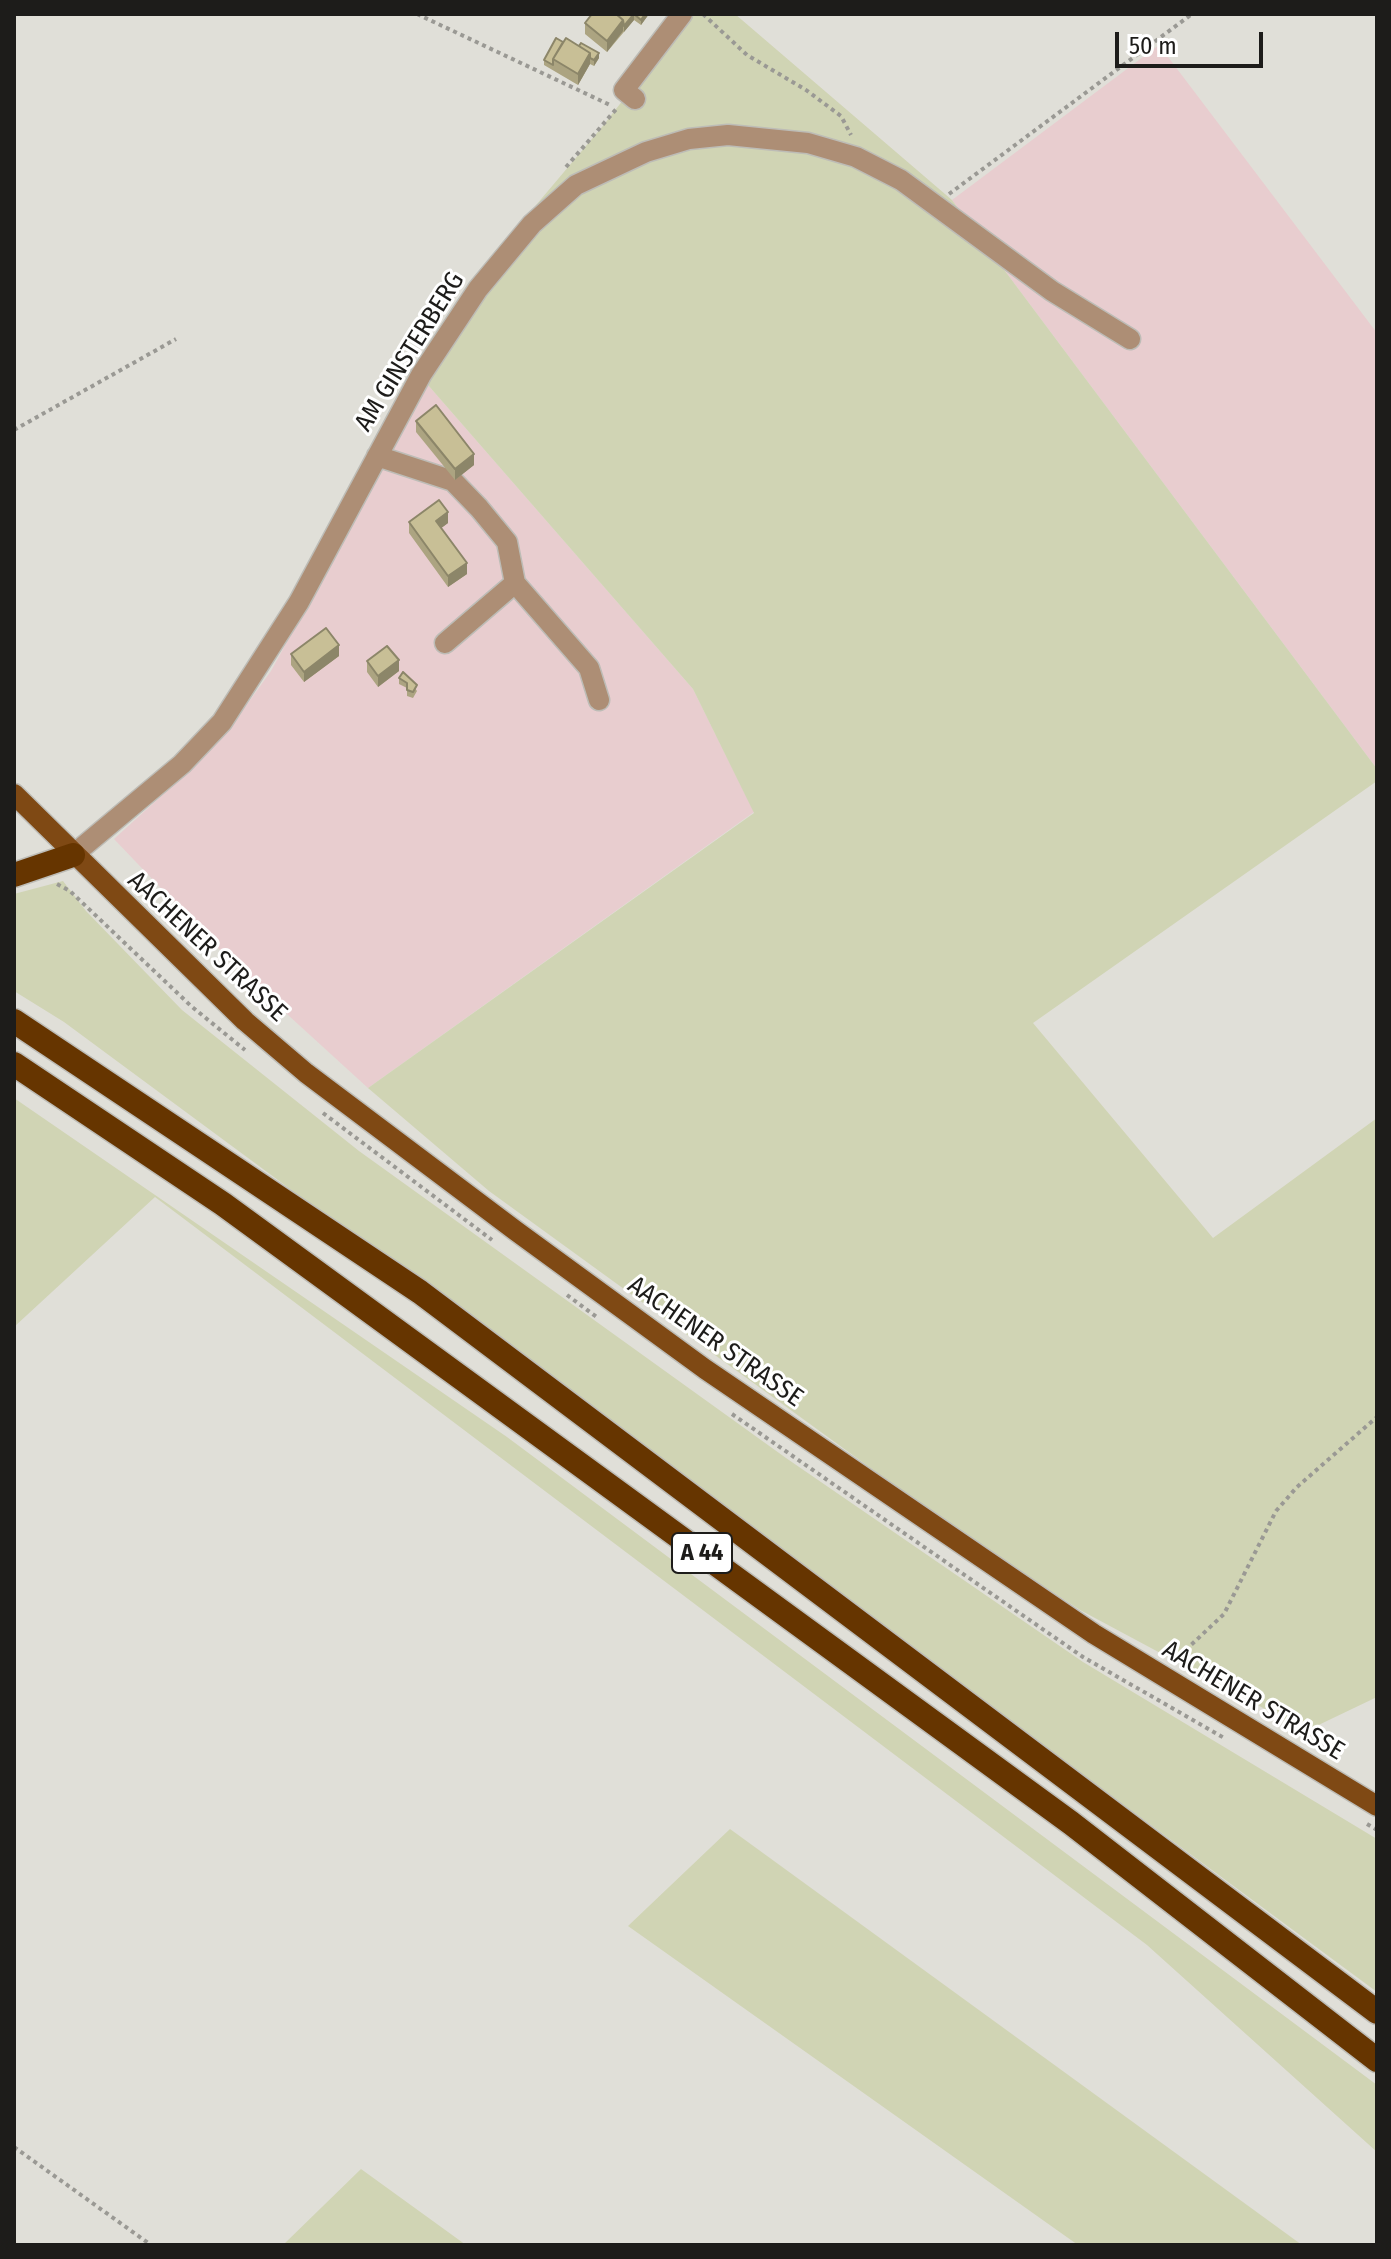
<!DOCTYPE html>
<html>
<head>
<meta charset="utf-8">
<style>
	body { margin:0 }
	#map { position:relative; width:1391px; height:2259px; overflow:hidden; background:#e0dfd8; font-family:"Fira Sans Condensed",sans-serif }
	canvas { display:block }
	.frame { position:absolute; inset:0; border:16px solid #1d1c1a; pointer-events:none }
	.scale { position:absolute; left:1115px; top:32px; width:148px; height:36px; box-sizing:border-box; border:4px solid #1d1c1a; border-top:0; padding-left:10px; font-size:24px; line-height:28px; white-space:nowrap; color:#1d1c1a; -webkit-text-stroke:6px #fff; paint-order:stroke }
</style>
</head>
<body>
<div id="map">
<canvas width="1391" height="2259"></canvas>
<div class="frame"></div>
<div class="scale">50 m</div>
</div>
<script>
const g = document.querySelector('canvas').getContext('2d');
g.lineJoin = 'round';
function fillPath(path, color) {
  g.fillStyle = color;
  g.fill(path, 'evenodd');
}
function toPath(rows) {
  const path = new Path2D();
  for (const r of rows) {
    path.moveTo(r[0], r[1]);
    for (let i = 2; i < r.length; i += 2) path.lineTo(r[i], r[i + 1]);
  }
  return path;
}
function strokePath(path, color, width, dash) {
  g.strokeStyle = color;
  g.lineWidth = width;
  g.lineCap = dash ? 'butt' : 'round';
  g.setLineDash(dash || []);
  g.stroke(path);
}
function write(font, color, halo, rows, align = 'center') {
  g.font = font + ' "Fira Sans Condensed",sans-serif';
  g.lineWidth = 6;
  g.setLineDash([]);
  g.textBaseline = 'middle';
  g.strokeStyle = halo;
  g.fillStyle = color;
  for (const [text, x, y, turn = 0] of rows) {
    g.save();
    g.translate(x, y);
    g.rotate((+turn || 0) * Math.PI / 180);
    g.textAlign = isNaN(turn) ? turn : align;
    if (halo) g.strokeText(text, 0, 0);
    g.fillText(text, 0, 0);
    g.restore();
  }
}
const industrial = toPath([
	[1159,45,1377,333,1377,769,952,200],
	[428,385,693,689,754,812,368,1088,242,973,114,839,191,769,230,728,271,671]
]);
const green = toPath([
	[690,14,735,14,952,200,1377,769,1377,781,1033,1023,1213,1238,1377,1118,1377,1697,1306,1731,1080,1610,938,1517,489,1191,368,1088,754,813,693,689,428,385,478,284,531,211,602,127],
	[63,881,86,911,182,1010,359,1151,786,1458,1083,1662,1377,1839,1377,1992,64,1022,14,991,14,894],
	[14,1098,507,1437,1377,2085,1377,2152,1147,1945,155,1197,14,1327],
	[730,1829,1302,2245,1078,2245,628,1926],
	[361,2169,466,2245,283,2245]
]);
const path = toPath([
	[417,14,610,105],
	[703,14,747,55,806,90,841,116,851,135],
	[566,167,618,107],
	[949,194,1192,14],
	[14,430,176,339],
	[57,884,70,891,191,1006,245,1050],
	[323,1113,492,1240],
	[567,1295,598,1318],
	[732,1414,1083,1657,1226,1739],
	[1174,1661,1224,1614,1276,1511,1297,1487,1377,1417],
	[1367,1824,1377,1830],
	[14,2147,151,2245]
]);
const minor = toPath([
	[635,99,624,90,682,14],
	[377,456,453,481,479,508,507,542,515,583,589,668,599,700],
	[445,643,515,583],
	[73,855,182,764,222,722,299,602,421,375,478,289,532,224,576,185,646,152,689,139,728,135,808,143,856,157,901,180,1052,291,1130,339]
]);
const major = toPath([
	[14,794,245,1021,306,1073,516,1231,705,1369,1094,1634,1377,1806]
]);
const highway = toPath([
	[14,875,73,855],
	[14,1021,420,1292,1377,2012],
	[14,1064,223,1204,1071,1823,1377,2060]
]);
const wall = toPath([
	[592,14,649,14,641,25,634,20,607,52,585,34,585,23],
	[599,58,594,66,590,64,578,85,544,65,544,60],
	[416,421,474,465,455,480,416,432],
	[409,522,448,523,441,528,467,574,448,587,409,533],
	[291,654,339,656,304,682,291,665],
	[367,661,399,671,378,687,367,672],
	[403,672,417,691,413,698,407,696,407,688,399,684,399,678]
]);
const shadedWall = toPath([
	[634,14,634,20,624,32,624,26],
	[645,14,649,14,641,25,641,20],
	[623,20,623,31,607,52,607,41],
	[590,53,590,64,578,85,578,74],
	[599,53,599,58,594,66,594,60],
	[474,454,474,465,455,480,455,469],
	[448,512,448,523,436,532,436,521],
	[467,563,467,574,448,587,448,576],
	[339,645,339,656,304,682,304,672],
	[399,660,399,671,378,687,378,676]
]);
const building = toPath([
	[592,14,616,14,623,20,607,41,585,23,592,14],
	[616,14,645,14,641,20,634,14,624,26,623,20,616,14],
	[556,38,563,42,553,59,553,65,544,60,556,38],
	[566,38,590,53,578,74,553,59,566,38],
	[581,43,599,53,594,60,590,58,590,53,579,46,581,43],
	[436,405,474,454,455,469,416,421,436,405],
	[439,500,448,512,436,521,467,563,448,576,409,522,439,500],
	[326,628,339,645,304,672,291,654,326,628],
	[387,646,399,660,378,676,367,661,387,646],
	[403,672,417,685,413,692,407,690,407,683,399,678,403,672]
]);
const shields = [
	[702,1553,60]
];
const shieldNames = [
	["A 44",702,1553]
];
const streetNames = [
	["AM GINSTERBERG",410,352,-58],
	["AACHENER STRASSE",207,947,43],
	["AACHENER STRASSE",715,1342,35],
	["AACHENER STRASSE",1253,1701,31]
];
fillPath(industrial, '#e8cdcf');
fillPath(green, '#d0d4b4');
strokePath(minor, '#bdbcb6', 23);
strokePath(major, '#bdbcb6', 23);
strokePath(highway, '#bdbcb6', 27);
strokePath(path, '#9a9994', 4, [4, 4]);
strokePath(minor, '#ad8e75', 20);
strokePath(major, '#7f4914', 20);
strokePath(highway, '#663500', 24);
fillPath(wall, '#aca481');
fillPath(shadedWall, '#8c8669');
fillPath(building, '#c8bf96');
strokePath(building, '#8c8669', 2);
for (const [x, y, w] of shields) {
  const box = new Path2D();
  box.roundRect(x - w / 2, y - 20, w, 40, 6);
  g.fillStyle = '#fff';
  g.fill(box);
  strokePath(box, '#1d1c1a', 2);
}
write('bold 24px', '#1d1c1a', null, shieldNames);
write('26px', '#1d1c1a', '#fff', streetNames);
</script>
</body>
</html>
